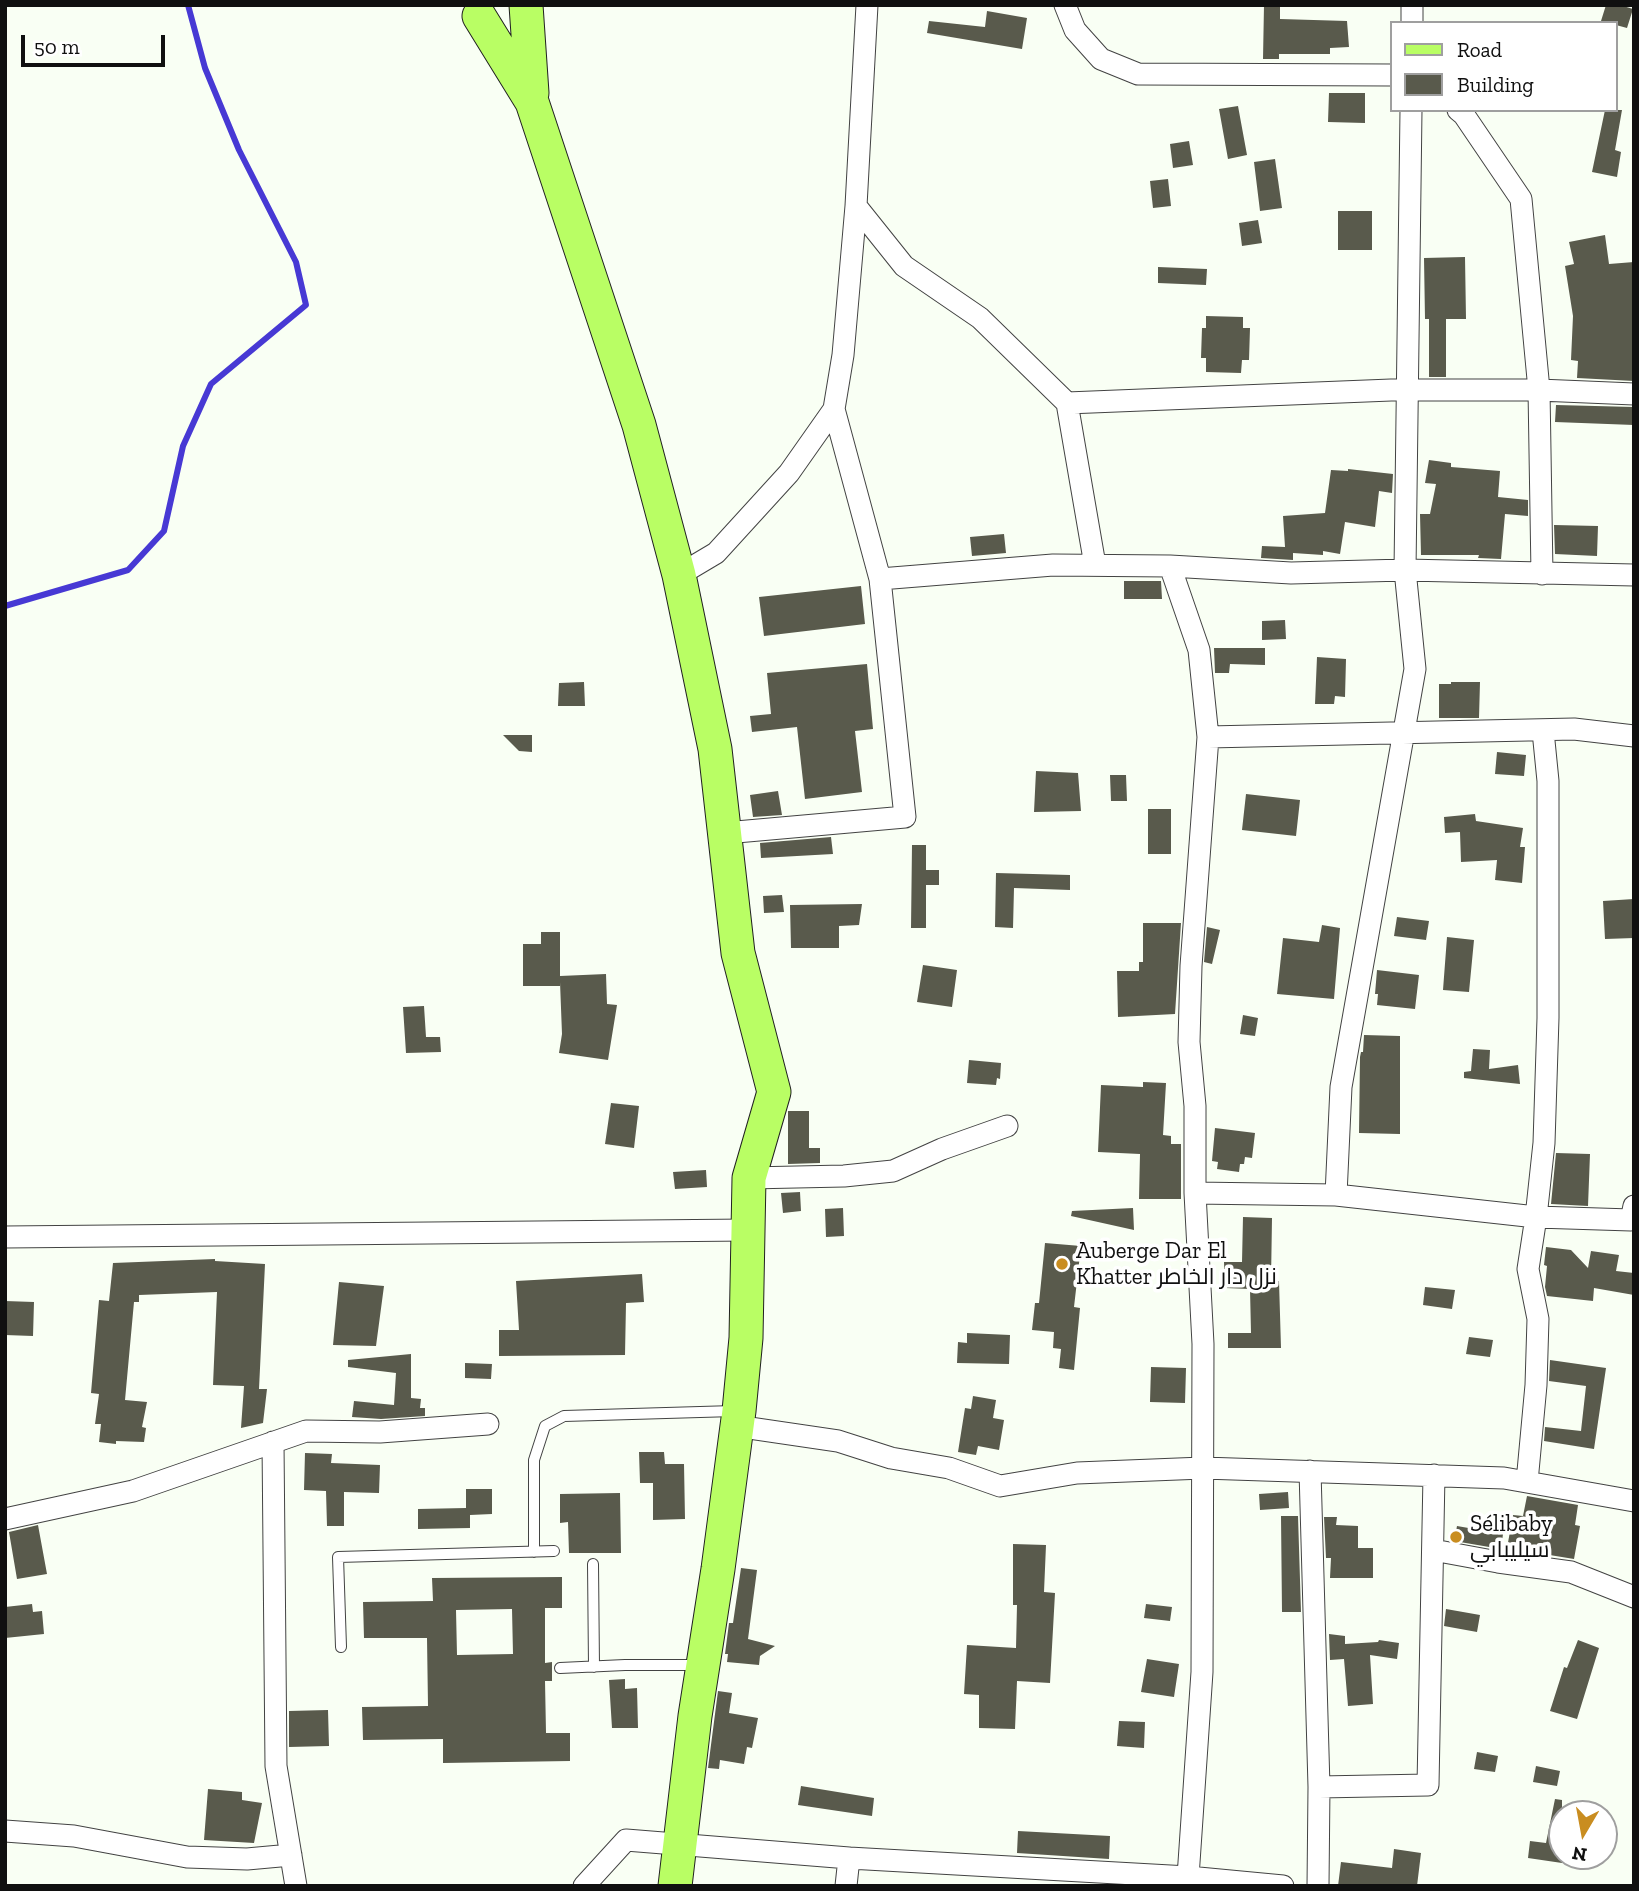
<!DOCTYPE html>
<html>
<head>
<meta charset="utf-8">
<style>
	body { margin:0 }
	#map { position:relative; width:1639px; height:1891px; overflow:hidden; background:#f9fff4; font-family:"Zilla Slab",serif }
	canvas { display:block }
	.frame { position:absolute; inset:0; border:7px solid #101010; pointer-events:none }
	.legend { position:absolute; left:1390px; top:21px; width:228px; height:91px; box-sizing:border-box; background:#fff; border:2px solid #9f9f9f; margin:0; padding:9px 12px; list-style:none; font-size:21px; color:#101010 }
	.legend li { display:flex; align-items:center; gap:14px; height:35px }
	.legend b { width:35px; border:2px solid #9f9f9f }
	.north { position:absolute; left:1548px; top:1800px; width:70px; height:70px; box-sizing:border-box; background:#fff; border:2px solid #9f9f9f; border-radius:50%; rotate:190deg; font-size:19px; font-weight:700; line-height:28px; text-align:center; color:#101010 }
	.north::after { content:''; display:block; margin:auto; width:24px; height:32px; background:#c98d20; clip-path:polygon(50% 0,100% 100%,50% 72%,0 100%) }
	.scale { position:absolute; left:21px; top:35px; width:144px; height:32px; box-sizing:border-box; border:4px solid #101010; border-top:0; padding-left:9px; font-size:21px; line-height:24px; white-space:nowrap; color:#101010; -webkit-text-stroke:5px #fff; paint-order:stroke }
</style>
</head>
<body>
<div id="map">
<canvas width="1639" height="1891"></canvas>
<div class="frame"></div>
<ul class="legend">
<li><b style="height:9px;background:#b9fe64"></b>Road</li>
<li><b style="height:19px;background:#595a4c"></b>Building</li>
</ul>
<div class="north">N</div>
<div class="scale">50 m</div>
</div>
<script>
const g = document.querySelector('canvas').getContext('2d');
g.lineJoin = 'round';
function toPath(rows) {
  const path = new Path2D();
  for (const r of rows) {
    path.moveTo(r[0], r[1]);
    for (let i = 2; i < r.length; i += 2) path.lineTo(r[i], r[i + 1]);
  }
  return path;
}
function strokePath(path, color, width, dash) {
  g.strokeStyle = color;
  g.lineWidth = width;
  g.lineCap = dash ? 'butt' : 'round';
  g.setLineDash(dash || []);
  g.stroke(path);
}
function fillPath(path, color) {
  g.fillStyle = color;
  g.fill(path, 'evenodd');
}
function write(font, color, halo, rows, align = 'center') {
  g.font = font + ' "Zilla Slab",Cairo,serif';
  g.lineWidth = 7;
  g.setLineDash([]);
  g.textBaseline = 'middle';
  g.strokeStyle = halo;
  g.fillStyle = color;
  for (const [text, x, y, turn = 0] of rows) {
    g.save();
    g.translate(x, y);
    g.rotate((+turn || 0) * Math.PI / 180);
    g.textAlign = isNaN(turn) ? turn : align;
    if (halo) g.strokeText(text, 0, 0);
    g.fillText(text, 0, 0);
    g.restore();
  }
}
const stream = toPath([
	[5,606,128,570,164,531,183,446,211,384,306,305,296,262,239,150,205,68,188,5]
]);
const building = toPath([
	[1264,5,1280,5,1280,19,1347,21,1349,47,1330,48,1330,54,1279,54,1279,59,1263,59],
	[1606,5,1620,5,1633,9,1627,28,1616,25,1616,23,1601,21],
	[987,11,1027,18,1022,49,927,33,929,21,985,27],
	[1329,93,1365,93,1365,123,1328,122],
	[1238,106,1247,155,1228,159,1219,109],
	[1605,110,1622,110,1615,150,1621,152,1617,177,1592,172],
	[1189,141,1193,165,1173,168,1170,144],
	[1275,159,1282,208,1260,211,1254,162],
	[1168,179,1171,206,1153,208,1150,181],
	[1338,211,1372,211,1372,250,1338,250],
	[1258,220,1262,243,1242,246,1239,223],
	[1605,235,1609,264,1634,262,1634,381,1577,378,1578,361,1571,360,1573,316,1565,266,1574,264,1569,242],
	[1465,257,1466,319,1446,319,1446,377,1429,377,1429,319,1425,319,1424,258],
	[1158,267,1207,269,1206,285,1158,283],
	[1206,316,1243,317,1243,328,1250,328,1249,360,1242,360,1241,373,1206,372,1206,358,1201,358,1202,328,1206,328],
	[1556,405,1634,407,1634,425,1555,422],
	[1429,460,1451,463,1451,467,1500,471,1498,497,1528,500,1528,516,1505,514,1501,559,1478,558,1479,555,1421,555,1420,514,1430,514,1436,484,1425,483],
	[1348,469,1393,474,1392,493,1379,491,1375,527,1345,522,1340,554,1323,551,1323,555,1293,553,1293,560,1261,558,1262,546,1285,547,1283,516,1325,513,1331,470,1348,471],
	[1554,525,1598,526,1597,556,1555,554],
	[1004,534,1006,553,972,556,970,537],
	[1124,581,1161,581,1162,599,1124,599],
	[861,586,865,624,764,636,759,597],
	[1285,620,1286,639,1262,640,1262,621],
	[1214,648,1265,648,1265,665,1230,664,1229,673,1215,673],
	[1317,657,1346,659,1345,697,1335,696,1334,704,1315,704],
	[867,664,873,729,855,731,862,792,805,799,797,727,752,732,750,716,771,714,767,673],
	[584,682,585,706,558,706,559,683],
	[1451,682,1480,682,1479,718,1439,718,1439,684,1451,684],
	[503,735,532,735,532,752,519,751],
	[1497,752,1526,755,1524,776,1495,774],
	[1036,771,1078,773,1081,811,1034,812],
	[1110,775,1126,775,1127,801,1111,801],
	[778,791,782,815,753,817,750,795],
	[1246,794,1300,800,1296,836,1242,830],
	[1148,809,1171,809,1171,854,1148,854],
	[1475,814,1476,821,1523,828,1520,847,1525,847,1522,883,1495,880,1497,860,1461,862,1460,832,1445,833,1444,817],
	[831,837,833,854,761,858,760,843],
	[912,845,926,845,926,870,939,870,939,885,926,885,926,928,911,928],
	[996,873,1070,875,1070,890,1014,888,1013,928,995,927],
	[782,895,784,912,764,913,763,896],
	[1634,899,1634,938,1605,939,1603,901],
	[862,904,859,925,839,926,839,948,791,948,790,905],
	[1397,917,1429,921,1426,940,1394,936],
	[1143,923,1181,923,1175,1014,1118,1017,1117,971,1139,971,1139,962,1143,962],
	[1322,925,1340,928,1334,999,1277,994,1283,938,1319,942],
	[1207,927,1220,930,1212,964,1204,962],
	[541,932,560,932,560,976,606,974,607,1004,617,1005,608,1060,559,1053,562,1034,560,982,560,986,523,986,523,944,541,944],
	[1447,937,1474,940,1469,992,1443,990],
	[923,965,957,970,952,1007,917,1002],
	[1377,970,1419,975,1415,1009,1377,1005,1378,994,1375,994],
	[424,1006,426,1037,440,1037,441,1052,406,1053,403,1007],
	[1243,1015,1258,1018,1255,1036,1240,1034],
	[1364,1035,1400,1036,1400,1134,1359,1133,1360,1057,1361,1052,1363,1052],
	[1473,1049,1490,1050,1489,1069,1518,1065,1520,1084,1464,1078,1464,1072,1471,1071],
	[969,1060,1001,1063,1000,1079,997,1078,996,1085,967,1083],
	[1143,1082,1166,1083,1163,1135,1171,1136,1171,1144,1181,1144,1181,1199,1139,1199,1140,1154,1098,1152,1101,1085,1143,1087],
	[611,1103,639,1106,634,1148,605,1144],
	[788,1111,809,1111,809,1148,820,1148,820,1163,788,1164],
	[1215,1128,1255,1133,1252,1158,1245,1157,1244,1164,1240,1164,1239,1172,1217,1169,1218,1162,1212,1161],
	[1556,1153,1590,1154,1588,1206,1551,1204],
	[706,1170,707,1187,675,1189,673,1172],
	[800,1192,801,1211,783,1213,781,1193],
	[843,1208,844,1236,826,1237,825,1209],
	[1133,1208,1134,1230,1071,1216,1072,1211],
	[1243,1217,1272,1218,1271,1281,1279,1281,1281,1348,1228,1348,1228,1333,1251,1333,1250,1289,1225,1288,1224,1262,1242,1262],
	[1045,1243,1081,1246,1074,1307,1080,1308,1074,1370,1059,1368,1061,1349,1053,1348,1054,1332,1032,1330,1035,1303,1039,1303],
	[1546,1247,1571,1250,1588,1268,1591,1251,1619,1255,1616,1271,1634,1273,1634,1295,1594,1288,1593,1301,1547,1296,1545,1287,1547,1266,1544,1265],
	[215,1259,215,1261,265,1264,259,1389,267,1389,263,1423,241,1428,244,1386,213,1385,217,1292,139,1295,139,1302,134,1302,125,1400,147,1402,142,1427,146,1428,144,1442,116,1441,116,1444,99,1442,101,1424,95,1424,99,1394,91,1393,99,1300,109,1301,113,1263],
	[642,1274,644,1302,626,1303,625,1355,499,1356,499,1330,519,1330,516,1281],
	[339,1282,384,1286,376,1346,333,1345],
	[1425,1287,1455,1290,1452,1309,1423,1305],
	[5,1301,34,1302,33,1336,5,1335],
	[967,1333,1010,1335,1009,1364,957,1363,958,1342,967,1343],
	[1469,1337,1493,1340,1490,1357,1466,1354],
	[411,1354,411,1398,421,1399,420,1408,425,1408,425,1416,381,1419,352,1417,354,1401,394,1405,396,1373,348,1367,348,1360],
	[1550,1360,1606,1368,1594,1449,1544,1441,1545,1427,1581,1431,1586,1386,1549,1381],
	[465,1363,492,1364,491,1379,465,1378],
	[1151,1367,1186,1368,1185,1403,1150,1402],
	[973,1396,996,1400,993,1418,1004,1420,999,1450,978,1446,976,1455,958,1452,965,1408,971,1409],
	[639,1452,664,1452,665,1464,684,1464,685,1519,653,1520,653,1483,640,1483],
	[305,1453,332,1454,331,1463,380,1465,379,1493,344,1492,344,1526,327,1526,326,1491,304,1490],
	[466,1489,492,1489,492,1514,470,1515,470,1528,418,1529,418,1509,466,1508],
	[1288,1492,1289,1508,1260,1510,1259,1494],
	[620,1493,621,1553,569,1553,568,1522,560,1523,560,1494],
	[1527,1496,1578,1505,1575,1525,1580,1526,1574,1559,1507,1548,1513,1515,1523,1516],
	[1281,1516,1298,1516,1301,1612,1282,1612],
	[1324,1517,1337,1517,1336,1525,1358,1526,1358,1548,1373,1548,1373,1578,1330,1578,1331,1558,1326,1558],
	[38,1525,47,1574,17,1579,9,1532],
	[1457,1526,1503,1534,1501,1549,1454,1541],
	[1013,1544,1046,1545,1044,1592,1055,1593,1050,1683,1017,1681,1015,1729,979,1728,979,1695,964,1694,967,1645,1016,1648,1017,1605,1013,1605],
	[741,1568,757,1570,748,1639,775,1646,760,1656,759,1665,727,1662,728,1654,725,1654,729,1623,733,1623],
	[562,1577,562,1608,545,1608,545,1663,552,1662,552,1681,545,1681,546,1733,570,1733,570,1761,443,1763,443,1739,363,1740,362,1707,428,1706,427,1638,364,1638,363,1602,433,1601,432,1578],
	[512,1609,513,1654,457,1655,456,1610],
	[32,1604,33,1612,42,1611,44,1634,5,1638,5,1607],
	[1146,1604,1172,1607,1170,1621,1144,1618],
	[1446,1609,1480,1615,1477,1632,1444,1626],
	[1329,1634,1345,1636,1345,1644,1378,1642,1379,1640,1399,1643,1397,1659,1370,1655,1373,1704,1348,1706,1344,1659,1330,1660],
	[1578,1640,1599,1648,1577,1719,1550,1711,1564,1667,1567,1668],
	[1147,1659,1179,1664,1174,1697,1141,1692],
	[625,1679,625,1689,637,1688,638,1728,612,1728,609,1680],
	[718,1691,732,1693,729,1713,758,1718,752,1748,747,1747,744,1764,720,1760,719,1769,708,1768],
	[328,1710,329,1746,289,1747,289,1711],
	[1119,1721,1145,1722,1144,1748,1117,1746],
	[1477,1752,1498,1756,1495,1772,1474,1769],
	[1536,1766,1560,1771,1557,1786,1533,1782],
	[801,1786,874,1798,872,1816,798,1805],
	[208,1789,242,1792,242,1800,262,1803,254,1843,204,1840],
	[1555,1799,1562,1800,1562,1863,1528,1858,1530,1841,1546,1843],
	[1018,1831,1110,1836,1109,1859,1017,1853],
	[1394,1849,1421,1853,1417,1886,1338,1886,1341,1862,1392,1868]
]);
const service = toPath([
	[534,1552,534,1460,545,1426,564,1416,734,1411],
	[593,1564,594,1667],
	[341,1647,338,1557,554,1551],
	[560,1668,625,1665,700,1665]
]);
const minor = toPath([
	[867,5,856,206,904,266,980,318,1067,403,1095,565],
	[1065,5,1075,30,1101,59,1138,74,1392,75],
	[1412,23,1412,5],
	[1458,110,1464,115,1521,199,1539,390,1542,574],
	[1067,403,1391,390,1539,390,1634,394],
	[1170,566,1199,650,1208,737,1191,966,1189,1042,1195,1106,1195,1193,1203,1344,1202,1672,1188,1877,1184,1886],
	[679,575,716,553,789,473,834,409,843,355,856,206],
	[880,579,1053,565,1170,566,1291,573,1405,570,1634,575],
	[1208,737,1574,729,1634,736],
	[725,833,905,817,880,579,834,409],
	[749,1178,844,1176,893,1171,942,1149,1007,1126],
	[1195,1193,1336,1195,1341,1087,1415,669,1405,570,1411,110],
	[1336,1195,1536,1217,1631,1220,1634,1206],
	[5,1237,748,1230],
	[736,1426,838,1441,891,1458,949,1468,1000,1486,1077,1473,1203,1468,1504,1478,1634,1501],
	[273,1442,276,1766,296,1886],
	[1310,1471,1319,1787,1318,1886],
	[1527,1482,1536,1385,1538,1319,1528,1269,1536,1217,1544,1143,1548,1018,1548,781,1543,731],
	[5,1519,133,1491,306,1431,380,1432,488,1424],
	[1433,1550,1498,1562,1571,1572,1634,1597],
	[1319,1787,1428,1785,1434,1475],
	[5,1831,74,1836,187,1857,247,1859,291,1855],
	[584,1886,626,1840,849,1858,1188,1877,1283,1886],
	[846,1886,849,1858]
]);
const primary = toPath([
	[526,5,532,93],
	[479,16,532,102,639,425,679,575,715,749,738,953,774,1092,749,1178,746,1338,739,1411,718,1569,695,1716,675,1886]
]);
const markers = [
	[1062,1264,7,"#c98d20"],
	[1456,1537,7,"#c98d20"]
];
const poiNames = [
	["Auberge Dar El",1076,1251],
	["Khatter نزل دار الخاطر",1076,1277],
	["Sélibaby",1470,1524],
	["سيليبابي",1470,1550]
];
strokePath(stream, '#4739d4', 6);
fillPath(building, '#595a4c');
strokePath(service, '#434343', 12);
strokePath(minor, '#434343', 23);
strokePath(primary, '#212121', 35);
strokePath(service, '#fff', 10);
strokePath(minor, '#fff', 21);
strokePath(primary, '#b9fe64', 33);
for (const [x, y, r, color] of markers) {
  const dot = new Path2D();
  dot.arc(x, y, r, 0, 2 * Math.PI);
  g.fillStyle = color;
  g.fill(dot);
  strokePath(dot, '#fff', 2.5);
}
write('23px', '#101010', '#fff', poiNames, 'left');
</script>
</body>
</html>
